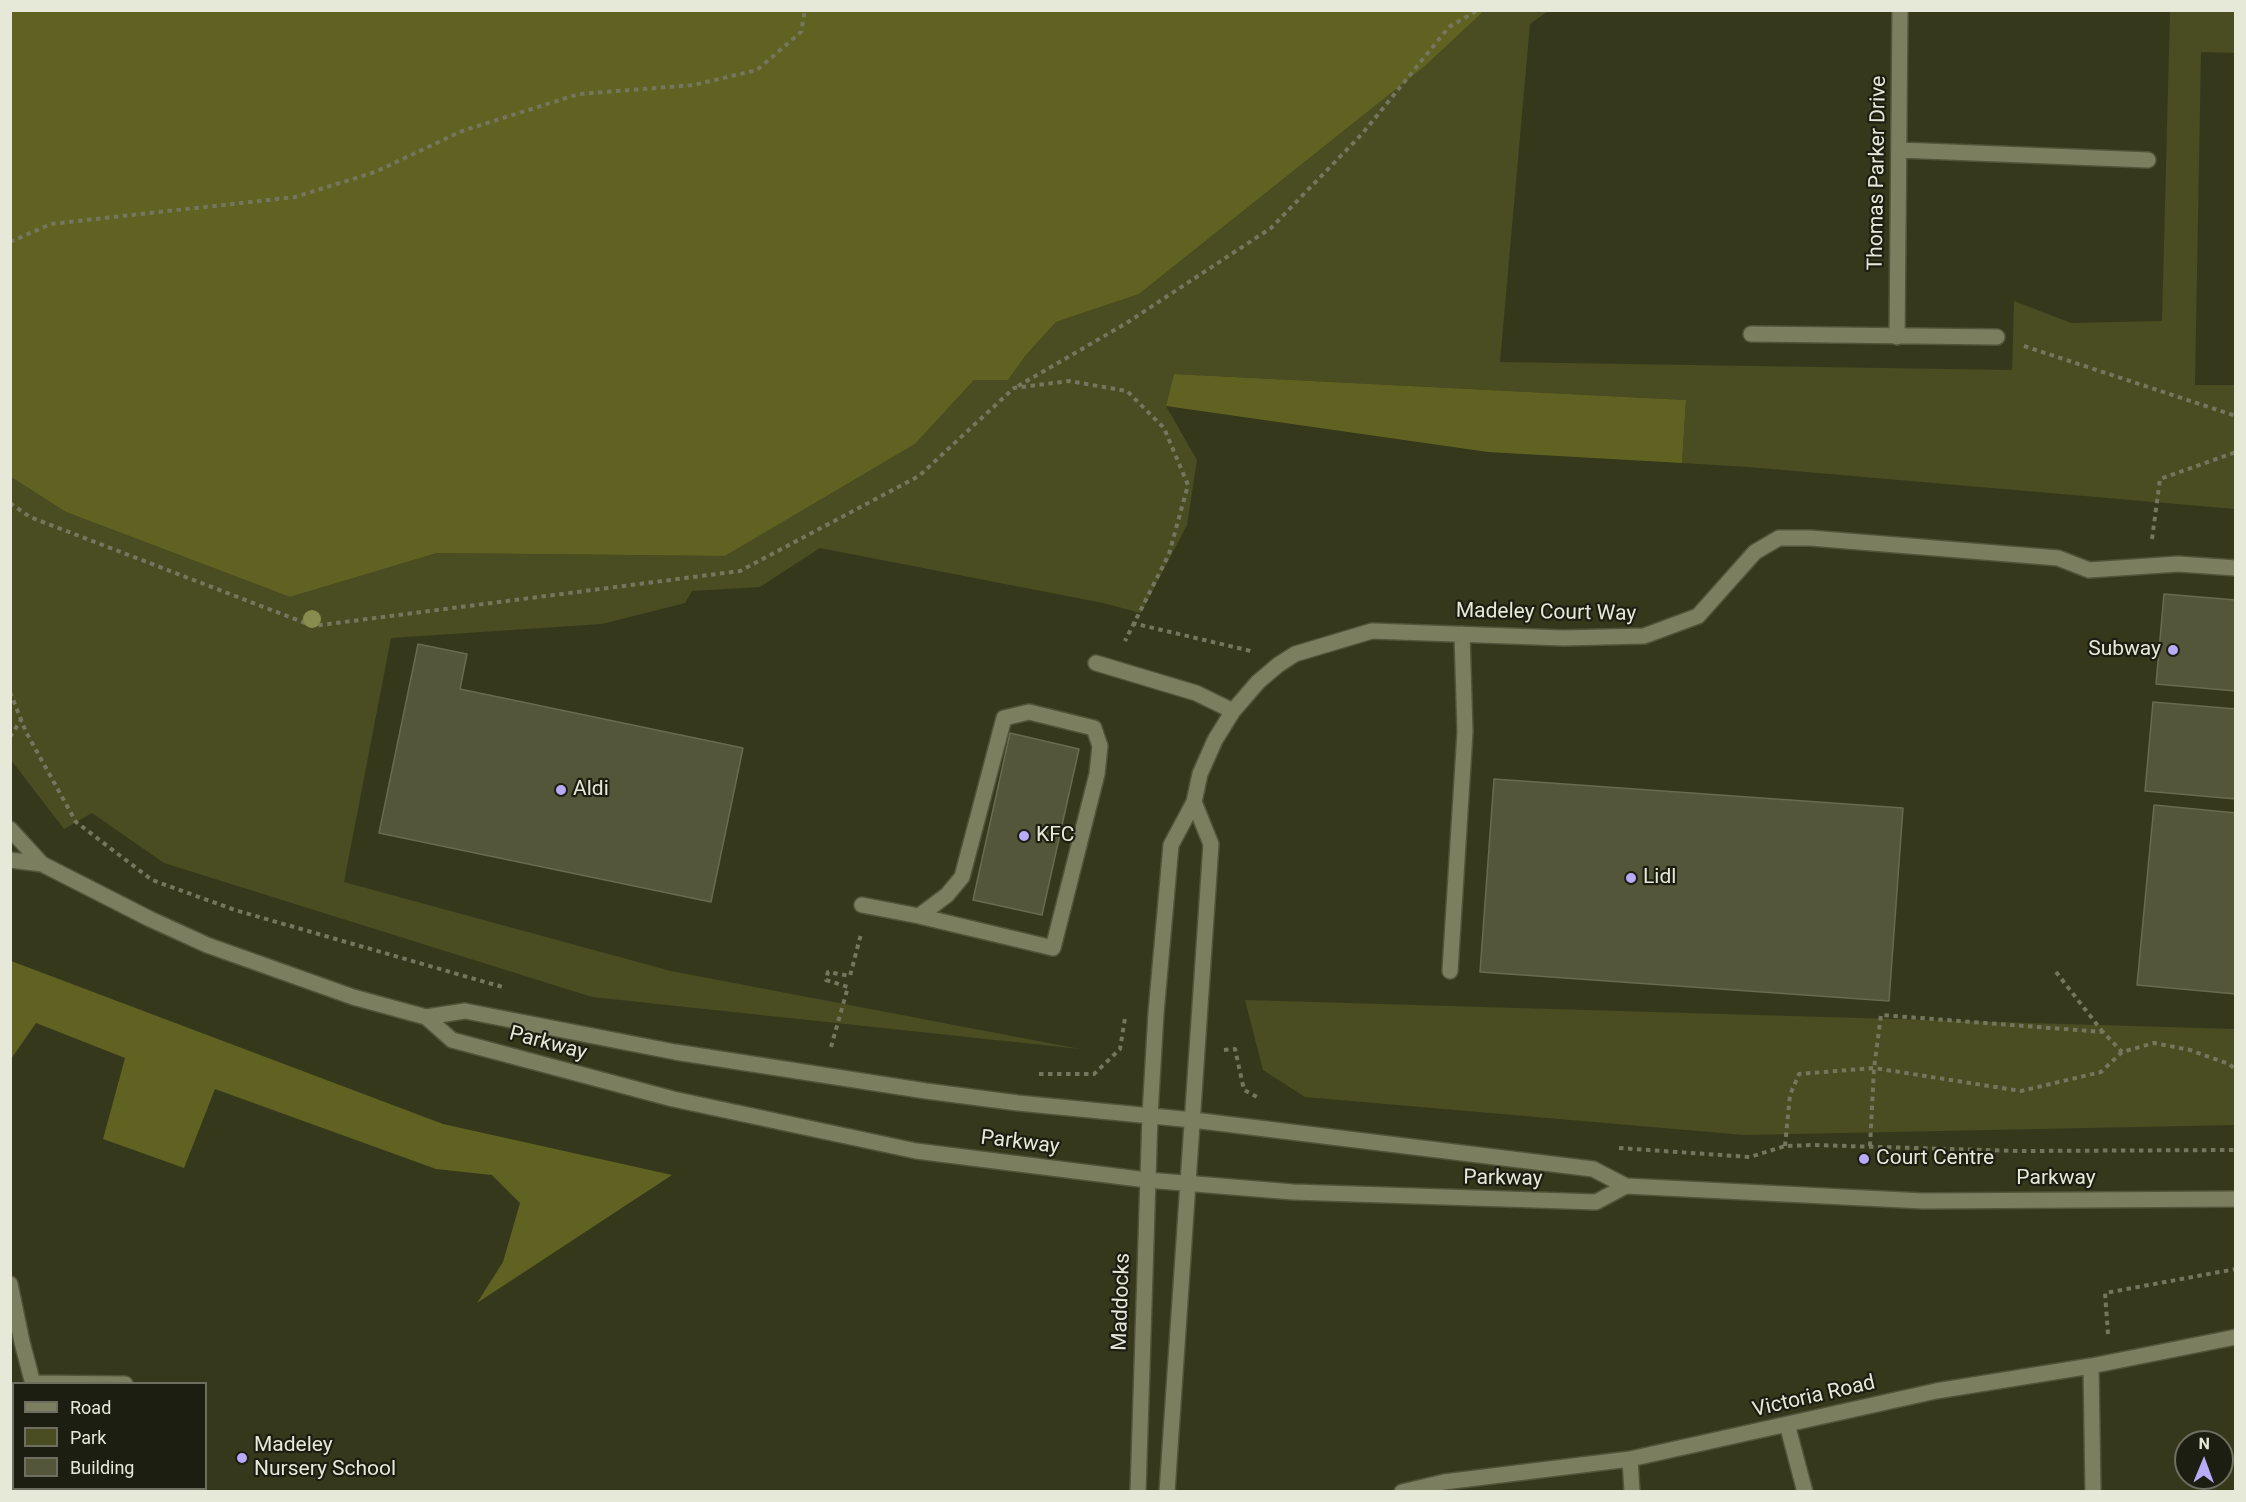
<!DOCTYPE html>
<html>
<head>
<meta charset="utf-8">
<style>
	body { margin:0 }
	#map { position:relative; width:2246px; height:1502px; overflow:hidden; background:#36381c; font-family:Roboto,sans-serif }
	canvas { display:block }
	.frame { position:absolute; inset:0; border:12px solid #e7e9d8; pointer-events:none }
	.legend { position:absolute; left:12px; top:1382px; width:195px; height:108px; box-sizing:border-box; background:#1d1e12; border:2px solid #6e6f61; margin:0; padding:8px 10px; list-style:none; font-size:18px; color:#e7e9d8 }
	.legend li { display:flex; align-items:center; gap:12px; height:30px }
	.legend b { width:30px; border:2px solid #6e6f61 }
	.north { position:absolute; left:2174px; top:1430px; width:60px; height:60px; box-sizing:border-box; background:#1d1e12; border:2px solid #6e6f61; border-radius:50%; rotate:1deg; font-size:16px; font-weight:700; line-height:24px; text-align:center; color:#e7e9d8 }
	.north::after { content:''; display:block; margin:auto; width:21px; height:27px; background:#b8abf7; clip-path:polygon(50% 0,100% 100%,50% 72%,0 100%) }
</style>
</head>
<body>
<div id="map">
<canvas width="2246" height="1502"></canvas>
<div class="frame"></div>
<ul class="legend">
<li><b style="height:8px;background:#7c7e60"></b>Road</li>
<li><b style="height:16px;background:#4a4c22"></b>Park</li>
<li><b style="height:16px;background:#545639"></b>Building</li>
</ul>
<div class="north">N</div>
</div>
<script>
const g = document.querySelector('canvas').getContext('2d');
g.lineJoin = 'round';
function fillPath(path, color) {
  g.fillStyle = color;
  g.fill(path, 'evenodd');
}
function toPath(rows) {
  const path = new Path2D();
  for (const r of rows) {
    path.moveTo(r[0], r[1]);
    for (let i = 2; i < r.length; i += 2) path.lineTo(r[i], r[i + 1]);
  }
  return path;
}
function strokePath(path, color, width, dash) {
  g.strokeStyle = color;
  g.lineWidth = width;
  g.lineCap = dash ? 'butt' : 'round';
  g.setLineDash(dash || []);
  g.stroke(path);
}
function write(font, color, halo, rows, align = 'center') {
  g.font = font + ' Roboto,sans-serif';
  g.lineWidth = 4.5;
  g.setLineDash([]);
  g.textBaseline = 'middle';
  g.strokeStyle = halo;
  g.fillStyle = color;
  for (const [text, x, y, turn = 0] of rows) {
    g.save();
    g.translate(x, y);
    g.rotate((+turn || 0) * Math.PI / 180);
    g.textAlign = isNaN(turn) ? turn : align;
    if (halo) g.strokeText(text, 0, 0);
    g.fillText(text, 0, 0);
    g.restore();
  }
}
const green = toPath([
	[1484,11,1548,11,1530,24,1500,362,2012,370,2014,301,2071,323,2162,321,2170,11,2235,11,2235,53,2201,52,2195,385,2235,385,2235,509,1748,467,1682,463,1686,400,1174,374,1166,406,1197,460,1187,525,1141,613,1103,603,820,548,760,587,692,591,685,603,602,624,391,638,344,882,671,971,1080,1049,592,997,164,863,92,813,64,829,11,760,11,477,66,512,290,597,437,553,725,556,915,444,974,380,1008,380,1026,355,1056,322,1139,294,1425,66],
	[1245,1000,2235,1029,2235,1125,1744,1135,1305,1097,1263,1070]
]);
const forest = toPath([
	[10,11,11,10,1484,11,1425,66,1139,294,1056,322,1026,355,1008,380,974,380,915,444,725,556,437,553,290,597,66,512,11,477],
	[1174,374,1686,400,1682,463,1488,452,1166,406],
	[11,961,443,1124,672,1175,477,1303,503,1262,520,1203,492,1175,436,1169,215,1089,184,1168,103,1139,125,1058,36,1023,11,1059]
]);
const building = toPath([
	[2164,594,2236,600,2236,691,2156,684,2164,594],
	[418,644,467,654,460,689,743,748,711,902,379,833,418,644],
	[2153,702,2236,709,2236,799,2145,791,2153,702],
	[1010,733,1079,749,1042,915,973,900,1010,733],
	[1494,779,1903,808,1889,1001,1480,972,1494,779],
	[2154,805,2236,813,2236,994,2137,985,2154,805]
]);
const path = toPath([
	[10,242,51,224,295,197,375,172,462,131,579,94,694,85,757,70,801,32,805,10],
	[2024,346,2236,416],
	[1018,386,1125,324,1271,228,1362,134,1449,27,1478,10],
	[10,503,30,517,313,626,740,571,919,476,1014,388,1069,381,1127,391,1164,428,1188,485,1169,554,1125,641],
	[2152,539,2160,479,2236,452],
	[1132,623,1251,651],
	[10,692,26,732,76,822,152,880,235,910,506,988],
	[10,737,21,720],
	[2056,972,2102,1031],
	[831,1047,848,987,826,980,828,972,850,976,861,934],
	[1224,1050,1235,1049,1244,1090,1259,1098],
	[1039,1074,1094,1074,1120,1049,1125,1018],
	[1785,1146,1790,1095,1799,1074,1874,1068,2021,1091,2101,1072,2122,1052,2154,1043,2190,1050,2229,1064,2236,1070],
	[1870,1146,1874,1068,1881,1015,2103,1032,2122,1052],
	[1619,1148,1750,1157,1785,1146,1812,1145,2018,1151,2236,1150],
	[2108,1334,2105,1293,2236,1269]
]);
const minor = toPath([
	[1899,150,2148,160],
	[1751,334,1997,337],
	[1897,337,1900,10],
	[1096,663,1196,693,1233,711],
	[10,829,42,864],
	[10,860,42,864,150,919,207,945,353,997,426,1017,452,1040,673,1099,916,1151,1147,1180,1293,1192,1596,1202,1626,1186],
	[862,905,919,916,1053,948,1097,774,1100,746,1094,728,1029,712,1004,718,962,877,947,895,919,916],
	[1450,971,1465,732,1462,634],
	[426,1017,465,1011,675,1052,926,1091,1018,1103,1193,1120,1593,1169,1626,1186,1923,1201,2236,1199],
	[10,1284,22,1342,33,1384],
	[2091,1366,2093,1492],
	[33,1383,125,1384],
	[1787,1424,1805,1492],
	[1630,1459,1632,1492],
	[23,1488,24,1492],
	[1138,1492,1150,1115,1156,1013,1171,845,1194,802,1200,774,1215,740,1233,711,1258,682,1278,665,1295,654,1372,631,1563,638,1644,636,1698,616,1755,552,1779,538,1810,538,2058,558,2089,570,2178,564,2236,568],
	[1167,1492,1211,844,1194,802],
	[1402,1492,1444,1482,1630,1459,1936,1391,2091,1366,2236,1337]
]);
const trees = [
	[312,619]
];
const markers = [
	[2173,650,6,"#b8abf7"],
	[561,790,6,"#b8abf7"],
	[1024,836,6,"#b8abf7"],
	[1631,878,6,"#b8abf7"],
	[1864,1159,6,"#b8abf7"],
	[242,1458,6,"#b8abf7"]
];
const streetNames = [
	["Thomas Parker Drive",1878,173,-89],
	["Madeley Court Way",1546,613,1],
	["Parkway",548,1044,15],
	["Parkway",1020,1143,7],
	["Parkway",1503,1179,1],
	["Parkway",2056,1179],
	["Maddocks",1122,1302,-88],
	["Victoria Road",1814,1397,-13]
];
const poiNames = [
	["Subway",2161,650,"right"],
	["Aldi",573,790],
	["KFC",1036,836],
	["Lidl",1643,878],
	["Court Centre",1876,1159],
	["Madeley",254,1446],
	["Nursery School",254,1470]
];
fillPath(green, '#4a4c22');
fillPath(forest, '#606222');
fillPath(building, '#545639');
strokePath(building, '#686b4d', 1.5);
strokePath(minor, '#52543a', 18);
strokePath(path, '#74765e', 4, [4.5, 4.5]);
strokePath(minor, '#7c7e60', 15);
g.fillStyle = '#888c4d';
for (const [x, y] of trees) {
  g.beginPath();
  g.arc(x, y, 9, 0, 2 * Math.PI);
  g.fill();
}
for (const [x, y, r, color] of markers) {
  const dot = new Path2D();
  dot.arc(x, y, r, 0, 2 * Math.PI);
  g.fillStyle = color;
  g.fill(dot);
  strokePath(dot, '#1d1e12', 2);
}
write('21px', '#e7e9d8', '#1d1e12', streetNames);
write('21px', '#e7e9d8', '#1d1e12', poiNames, 'left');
</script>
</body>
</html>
